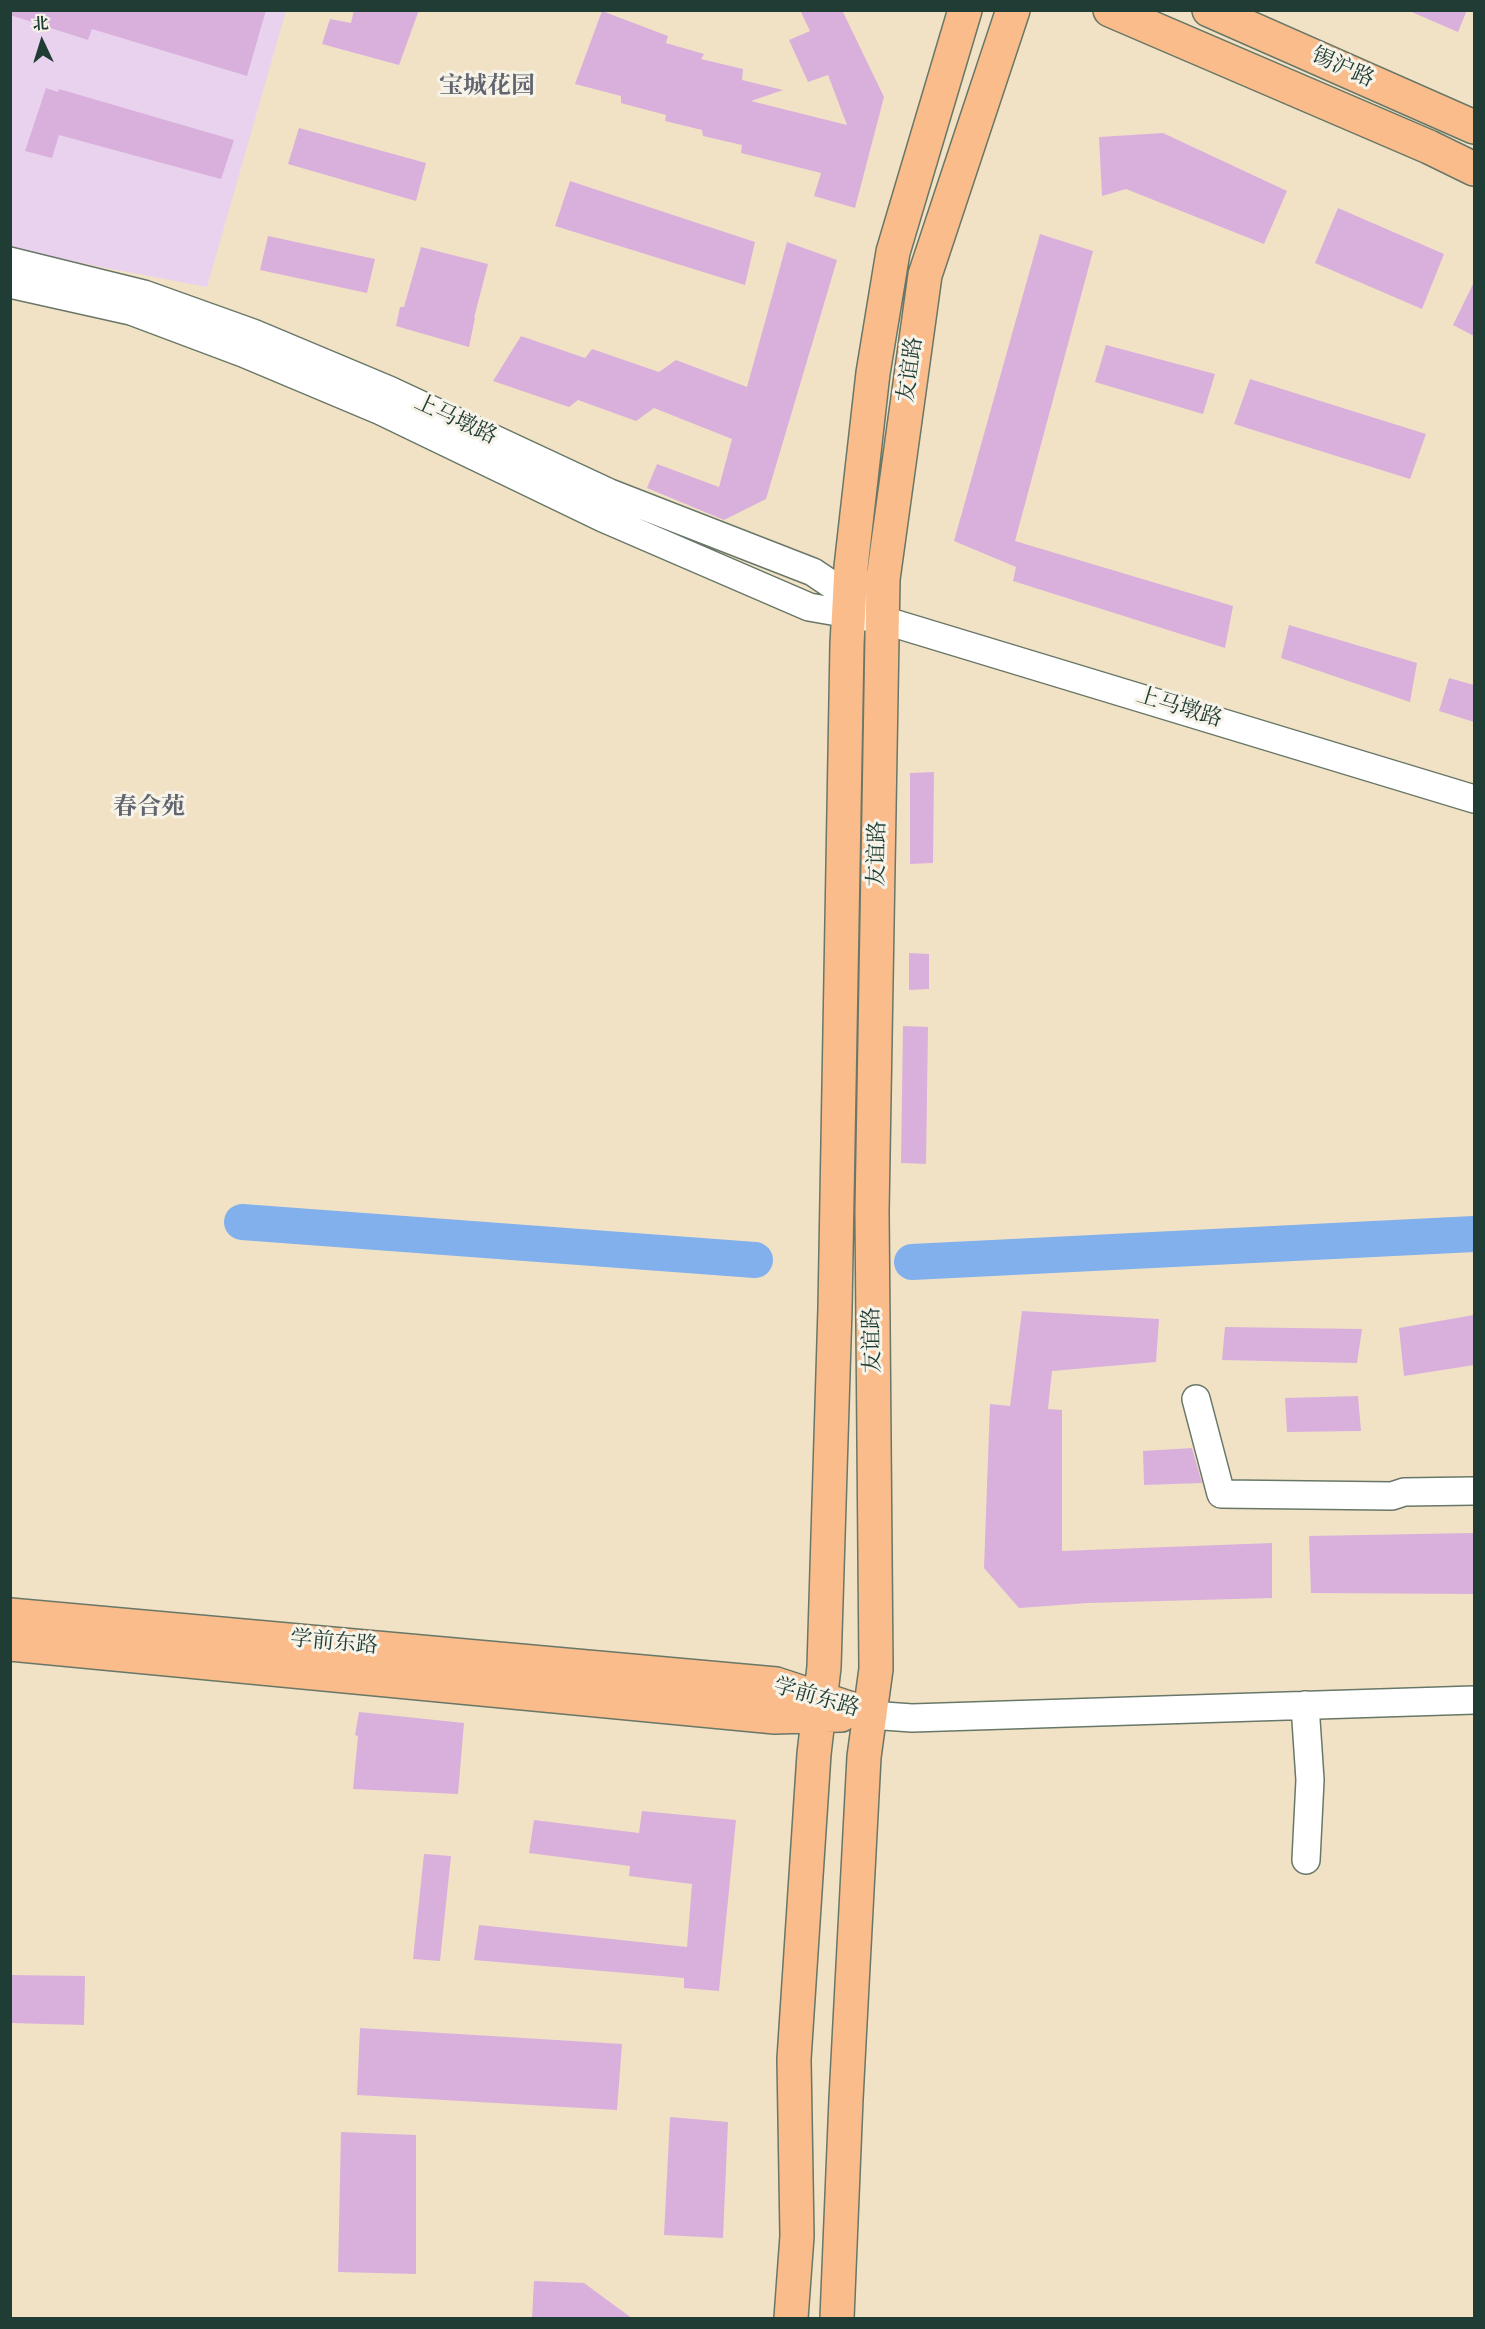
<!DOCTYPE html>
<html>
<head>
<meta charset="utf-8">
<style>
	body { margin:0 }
	#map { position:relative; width:1485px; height:2329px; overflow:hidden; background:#f1e2c6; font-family:"IM FELL DW Pica","Noto Serif SC",serif }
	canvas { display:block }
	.frame { position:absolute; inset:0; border:12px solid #1f3d34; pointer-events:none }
	.north { position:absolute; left:12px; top:12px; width:60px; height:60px; -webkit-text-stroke:4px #f7f3e8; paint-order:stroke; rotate:356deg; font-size:16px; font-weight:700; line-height:24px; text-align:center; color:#1f3d34 }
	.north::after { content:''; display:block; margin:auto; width:21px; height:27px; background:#1f3d34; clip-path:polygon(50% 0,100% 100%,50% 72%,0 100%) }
</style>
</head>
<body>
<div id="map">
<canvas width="1485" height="2329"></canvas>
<div class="frame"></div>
<div class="north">北</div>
</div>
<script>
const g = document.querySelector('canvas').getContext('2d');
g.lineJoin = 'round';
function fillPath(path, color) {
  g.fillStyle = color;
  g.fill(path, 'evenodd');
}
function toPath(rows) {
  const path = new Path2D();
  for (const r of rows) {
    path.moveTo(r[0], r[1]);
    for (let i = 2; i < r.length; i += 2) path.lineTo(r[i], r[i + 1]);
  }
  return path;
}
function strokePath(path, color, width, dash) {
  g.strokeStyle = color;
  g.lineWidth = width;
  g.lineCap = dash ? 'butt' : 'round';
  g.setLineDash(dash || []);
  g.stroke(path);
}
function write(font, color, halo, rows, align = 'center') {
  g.font = font + ' "IM FELL DW Pica","Noto Serif SC",serif';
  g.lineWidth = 6;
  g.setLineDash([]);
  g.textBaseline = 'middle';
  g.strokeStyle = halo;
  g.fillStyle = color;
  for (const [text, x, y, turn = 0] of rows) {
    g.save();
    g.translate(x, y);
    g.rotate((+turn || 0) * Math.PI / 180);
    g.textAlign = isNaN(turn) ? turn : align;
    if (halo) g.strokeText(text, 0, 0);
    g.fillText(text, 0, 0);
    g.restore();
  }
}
const built = toPath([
	[10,11,286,11,207,287,11,250]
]);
const river = toPath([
	[242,1222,755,1260],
	[912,1262,1474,1234]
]);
const building = toPath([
	[10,10,266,10,247,76,92,29,88,40,10,15],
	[354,10,419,10,399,65,322,44,330,19,351,23],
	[800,10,842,10,884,97,855,208,814,196,821,173,741,153,742,145,703,136,702,130,665,121,666,115,621,103,621,96,575,84,602,11,668,36,666,43,704,54,701,59,743,69,742,80,783,90,751,101,847,125,828,75,808,82,789,40,810,31],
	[1407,10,1467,10,1458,32],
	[46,88,58,92,59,89,234,140,221,179,59,135,52,158,25,151],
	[299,128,426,163,416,201,288,164],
	[1163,133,1287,191,1264,244,1126,189,1102,196,1099,137],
	[570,181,755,242,745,285,555,226],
	[1338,208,1444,254,1422,309,1315,263],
	[1040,234,1093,251,1015,541,1233,606,1225,648,1013,581,1016,567,954,541],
	[268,236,375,259,367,293,260,270],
	[787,242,837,260,766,499,724,520,647,488,657,464,719,487,732,439,654,408,636,421,578,400,569,407,493,381,521,336,585,358,592,349,659,372,676,360,747,387],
	[421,247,488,264,474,318,475,318,469,347,396,326,400,307,404,307],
	[1474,282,1474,336,1453,325],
	[1106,345,1215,374,1203,414,1095,382],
	[1250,379,1426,434,1410,479,1234,424],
	[1289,625,1417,663,1410,702,1281,658],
	[1449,678,1474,685,1474,722,1439,711],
	[934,772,933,863,910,864,910,773],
	[909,953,929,954,929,989,909,990],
	[903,1026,928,1027,926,1164,901,1163],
	[1022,1311,1159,1319,1156,1362,1052,1371,1048,1409,1062,1410,1062,1551,1272,1543,1272,1598,1088,1603,1019,1608,984,1568,990,1404,1010,1406],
	[1474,1315,1474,1365,1404,1376,1399,1328],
	[1225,1327,1362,1329,1357,1363,1222,1360],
	[1358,1396,1361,1431,1287,1432,1285,1398],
	[1192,1448,1202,1483,1144,1485,1143,1451],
	[1474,1533,1474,1594,1311,1593,1309,1536],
	[359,1712,464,1723,458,1794,353,1789,358,1736,355,1735],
	[642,1811,736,1820,719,1991,684,1988,684,1978,474,1960,479,1925,687,1947,692,1884,629,1876,630,1866,529,1853,534,1820,639,1833],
	[424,1854,451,1856,440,1961,413,1959],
	[10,1975,85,1976,84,2025,10,2023],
	[360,2028,622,2044,617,2110,357,2095],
	[670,2117,728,2122,723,2238,664,2235],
	[341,2132,416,2135,416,2274,338,2272],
	[534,2281,584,2283,633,2319,532,2319]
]);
const minor = toPath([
	[10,261,144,294,253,333,389,390,610,493,813,572,865,607],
	[10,284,131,311,243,353,381,411,603,518,809,607,883,620,1474,799],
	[1196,1399,1221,1494,1392,1496,1404,1492,1474,1491],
	[1305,1705,1310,1780,1306,1860],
	[870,1715,912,1718,1474,1700]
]);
const major = toPath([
	[1110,10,1429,147,1474,169],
	[1209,10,1474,127],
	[10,1615,776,1684,870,1715],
	[10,1644,775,1717,841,1715],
	[791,2318,797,2236,794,2059,814,1754,824,1667,835,1308,847,644,851,567,873,373,893,252,965,10],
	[837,2318,846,2099,864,1757,876,1669,872,1211,883,579,925,275,1013,10]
]);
const streetNames = [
	["锡沪路",1342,69,24],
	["友谊路",912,370,-82],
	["上马墩路",455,421,25],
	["上马墩路",1179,709,17],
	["友谊路",879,854,-89],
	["友谊路",874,1340,-91],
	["学前东路",334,1644,5],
	["学前东路",816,1699,16]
];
const neighbourhoodNames = [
	["宝城花园",487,88],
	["春合苑",149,809]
];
fillPath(built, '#e9d2ed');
strokePath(river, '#82b0ec', 36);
fillPath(building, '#d9b0dc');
strokePath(minor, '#687767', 30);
strokePath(major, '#687767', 36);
strokePath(minor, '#fff', 27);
strokePath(major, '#f9bc8a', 33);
write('22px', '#1f3d34', '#f7f3e8', streetNames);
write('bold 24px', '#60656f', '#f7f3e8', neighbourhoodNames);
</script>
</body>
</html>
